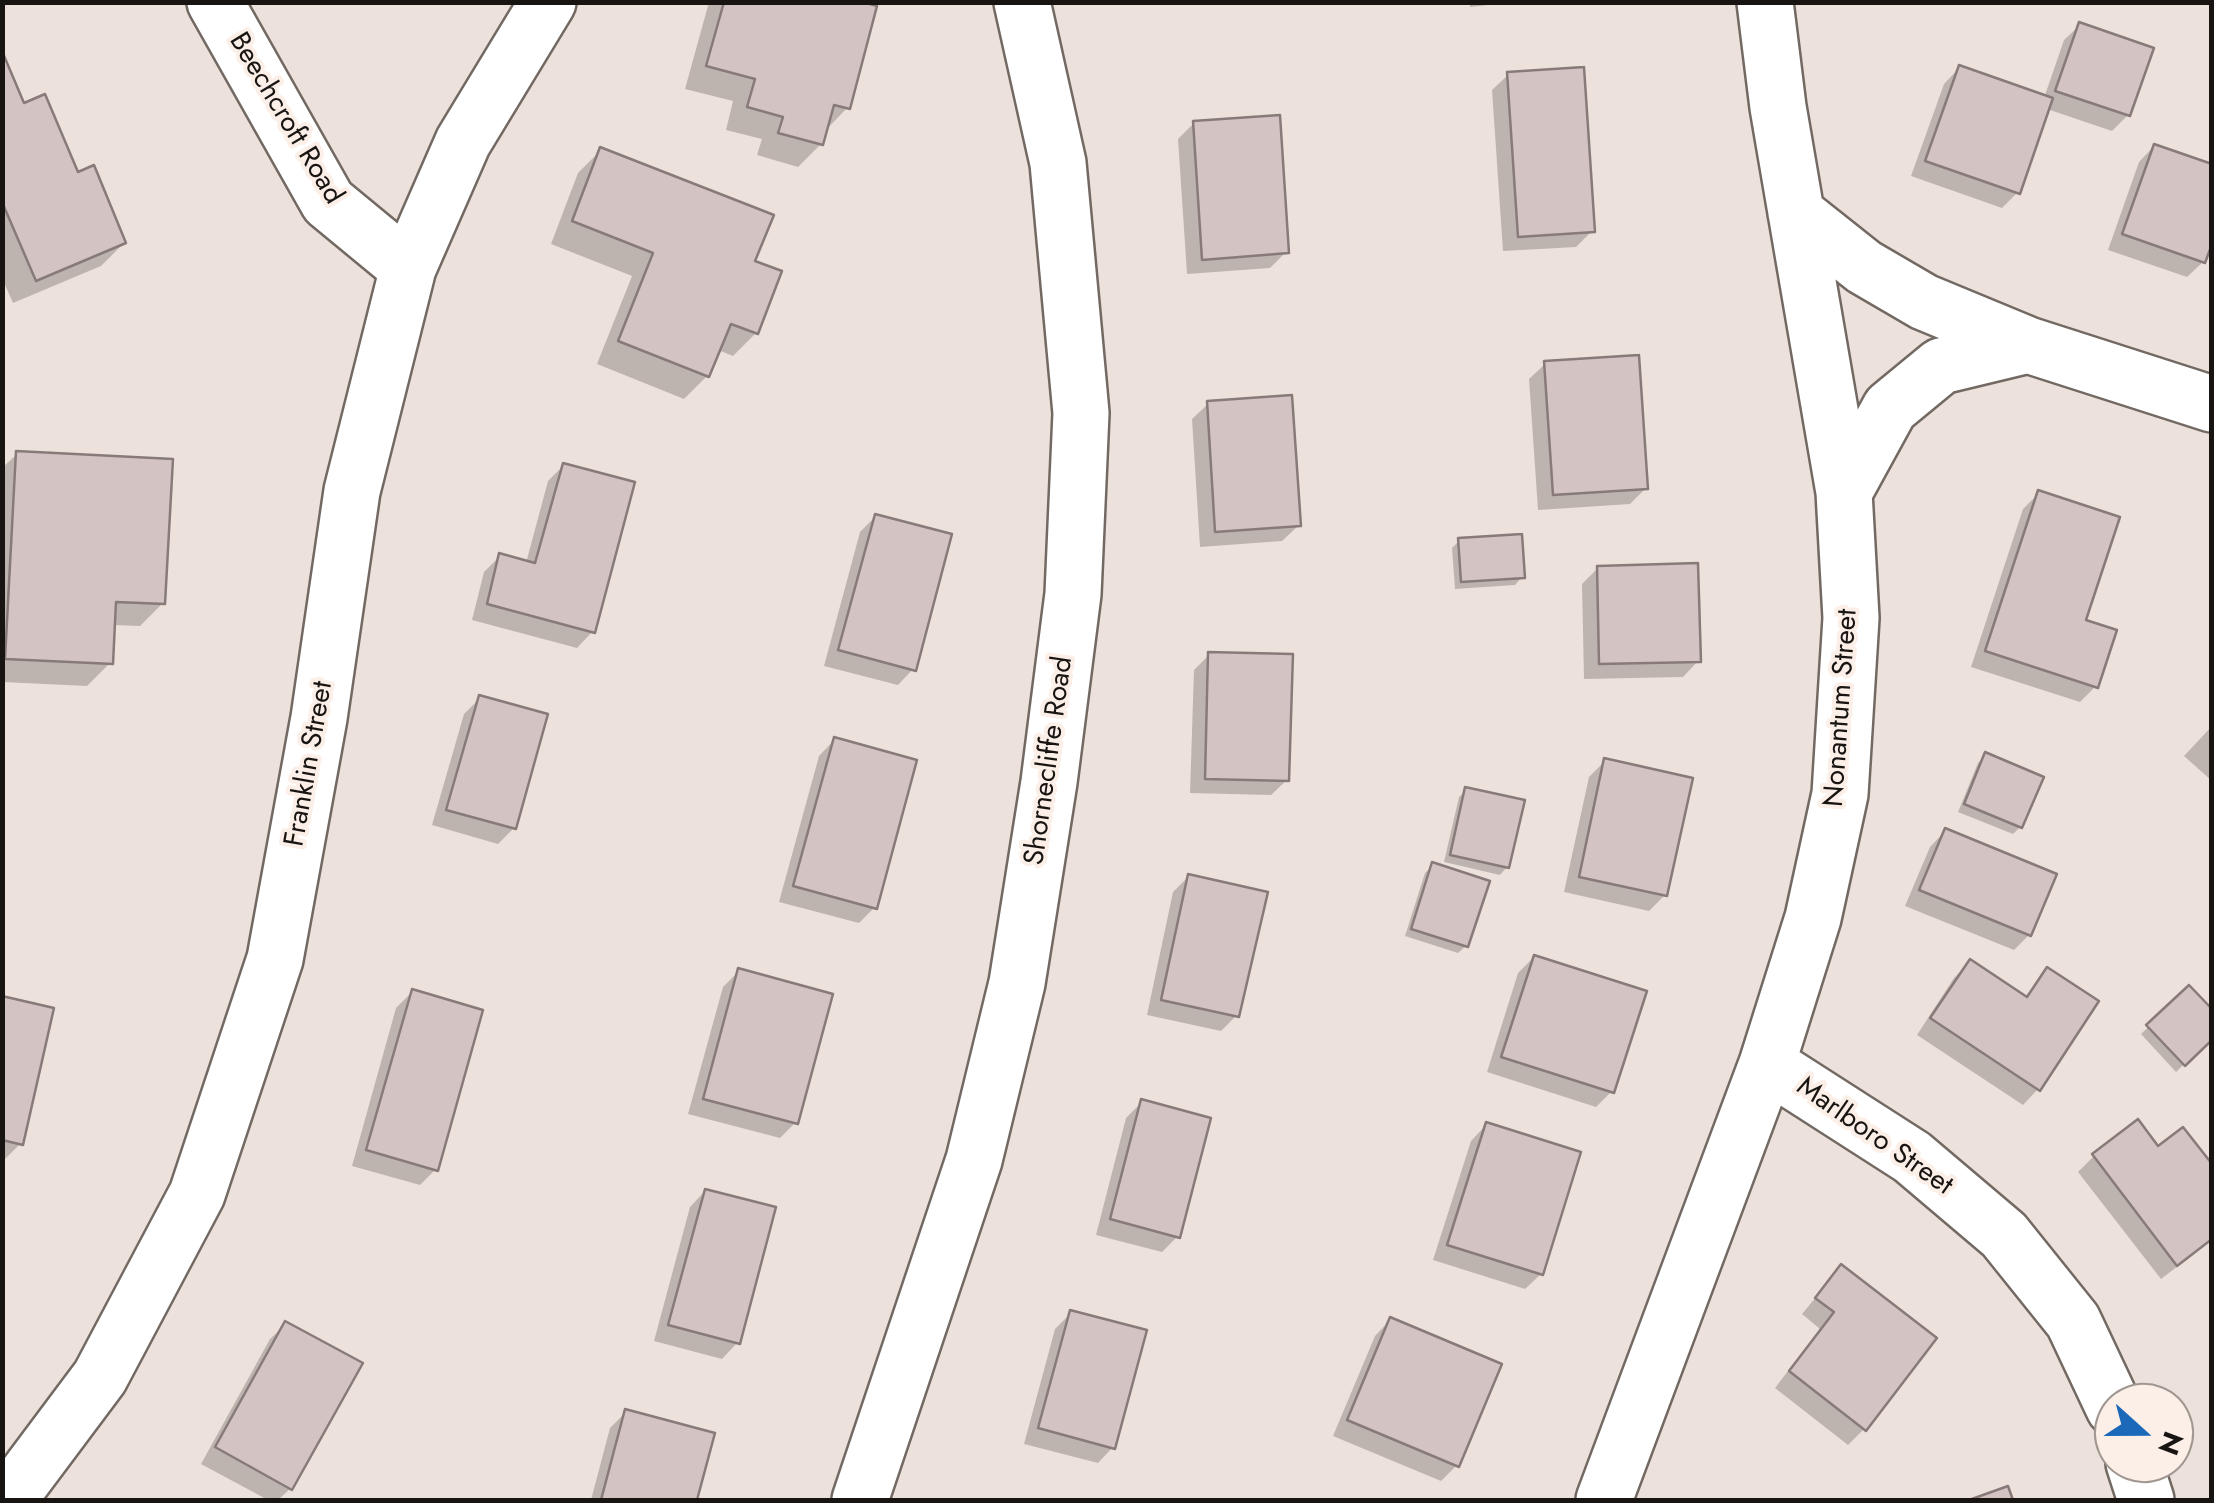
<!DOCTYPE html>
<html>
<head>
<meta charset="utf-8">
<style>
	body { margin:0 }
	#map { position:relative; width:2214px; height:1503px; overflow:hidden; background:#ede2db; font-family:Jost,sans-serif }
	canvas { display:block }
	.frame { position:absolute; inset:0; border:5px solid #181411; pointer-events:none }
	.north { position:absolute; left:2094px; top:1383px; width:100px; height:100px; box-sizing:border-box; background:#fbefe8; border:2px solid #a09792; border-radius:50%; rotate:111deg; font-size:28px; font-weight:700; line-height:40px; text-align:center; color:#181411 }
	.north::after { content:''; display:block; margin:auto; width:35px; height:45px; background:#1d69b9; clip-path:polygon(50% 0,100% 100%,50% 72%,0 100%) }
</style>
</head>
<body>
<div id="map">
<canvas width="2214" height="1503"></canvas>
<div class="frame"></div>
<div class="north">N</div>
</div>
<script>
const g = document.querySelector('canvas').getContext('2d');
g.lineJoin = 'round';
function fillPath(path, color) {
  g.fillStyle = color;
  g.fill(path, 'evenodd');
}
function toPath(rows) {
  const path = new Path2D();
  for (const r of rows) {
    path.moveTo(r[0], r[1]);
    for (let i = 2; i < r.length; i += 2) path.lineTo(r[i], r[i + 1]);
  }
  return path;
}
function strokePath(path, color, width, dash) {
  g.strokeStyle = color;
  g.lineWidth = width;
  g.lineCap = dash ? 'butt' : 'round';
  g.setLineDash(dash || []);
  g.stroke(path);
}
function write(font, color, halo, rows, align = 'center') {
  g.font = font + ' Jost,sans-serif';
  g.lineWidth = 8;
  g.setLineDash([]);
  g.textBaseline = 'middle';
  g.strokeStyle = halo;
  g.fillStyle = color;
  for (const [text, x, y, turn = 0] of rows) {
    g.save();
    g.translate(x, y);
    g.rotate((+turn || 0) * Math.PI / 180);
    g.textAlign = isNaN(turn) ? turn : align;
    if (halo) g.strokeText(text, 0, 0);
    g.fillText(text, 0, 0);
    g.restore();
  }
}
const shadow = toPath([
	[709,2,854,2,847,108,824,132,821,144,798,167,757,155,762,139,726,130,733,101,685,89],
	[1470,2,1515,2,1470,7],
	[2080,25,2128,115,2112,131,2047,109,2018,192,2002,208,1911,176,1944,84,1959,68,2044,98,2064,40],
	[2,58,23,106,77,175,124,243,101,266,13,303,2,278],
	[1508,75,1592,231,1576,247,1503,251,1492,90],
	[1194,123,1286,252,1270,268,1187,274,1178,139],
	[2154,146,2203,262,2187,277,2108,250,2139,162],
	[601,150,752,262,756,333,733,356,718,350,707,376,684,399,597,364,632,276,551,244,578,173],
	[1545,364,1646,488,1630,504,1538,510,1529,379],
	[1208,404,1298,526,1282,541,1200,547,1192,419],
	[17,454,163,603,140,626,112,625,110,663,87,686,2,682,2,468],
	[564,465,592,632,577,648,472,620,484,572,500,556,526,563,548,481],
	[2039,493,2082,621,2096,686,2080,702,1971,667,2023,509],
	[876,516,913,669,898,685,824,666,860,532],
	[1460,540,1522,577,1515,585,1455,589,1452,548],
	[1598,568,1698,661,1683,677,1584,679,1582,584],
	[1209,655,1287,780,1271,795,1190,793,1194,670],
	[480,698,514,828,498,844,432,825,464,714],
	[2212,726,2212,781,2184,756],
	[834,740,875,907,859,923,779,902,819,756],
	[1986,755,2020,827,2013,834,1958,812,1978,763],
	[1605,761,1665,895,1649,911,1564,892,1589,777],
	[1466,790,1507,867,1500,875,1444,862,1459,797],
	[1945,831,2029,935,2014,950,1905,906,1930,847],
	[1433,865,1466,946,1458,953,1405,936,1425,873],
	[1189,876,1237,1015,1221,1031,1147,1015,1173,892],
	[1534,957,1612,1091,1596,1107,1487,1072,1518,973],
	[1970,962,2024,998,2048,970,2038,1089,2023,1105,1917,1035,1954,978],
	[739,971,796,1122,780,1138,688,1114,723,987],
	[2189,988,2212,1037,2176,1072,2141,1034],
	[412,992,436,1169,420,1185,352,1166,396,1008],
	[2,999,21,1143,2,1162],
	[1142,1102,1178,1236,1162,1252,1096,1235,1126,1118],
	[1486,1125,1541,1274,1525,1289,1433,1260,1471,1141],
	[2094,1156,2212,1168,2212,1240,2161,1279,2078,1172],
	[705,1191,737,1343,722,1359,654,1341,690,1207],
	[1841,1267,1864,1429,1848,1445,1775,1388,1820,1329,1802,1314],
	[1071,1313,1113,1447,1098,1463,1024,1444,1055,1329],
	[1390,1320,1457,1465,1441,1481,1333,1436,1375,1336],
	[286,1324,290,1489,278,1500,268,1500,201,1464,270,1339],
	[626,1412,712,1435,695,1500,591,1500,610,1428]
]);
const building = toPath([
	[724,2,863,2,877,6,850,109,834,105,823,145,778,133,783,117,747,107,755,79,706,66,724,2],
	[2079,22,2154,48,2130,116,2055,91,2079,22],
	[2,51,24,103,45,94,78,172,94,165,126,243,36,281,2,202,2,51],
	[1959,65,2053,98,2020,194,1925,161,1959,65],
	[1584,67,1595,232,1518,237,1507,72,1584,67],
	[1280,115,1289,253,1202,260,1193,121,1280,115],
	[2154,144,2212,164,2212,244,2205,263,2122,234,2154,144],
	[600,147,774,215,755,261,782,271,758,334,731,324,709,377,618,341,653,253,572,221,600,147],
	[1639,355,1648,489,1553,495,1544,361,1639,355],
	[1292,395,1301,526,1215,532,1207,401,1292,395],
	[16,451,173,459,165,604,116,602,113,664,5,659,16,451],
	[563,463,635,482,595,633,487,604,499,553,535,563,563,463],
	[2038,490,2120,517,2086,620,2117,630,2098,688,1985,651,2038,490],
	[875,514,952,534,916,671,838,650,875,514],
	[1522,534,1525,578,1461,582,1458,538,1522,534],
	[1698,563,1701,662,1599,664,1597,566,1698,563],
	[1208,652,1293,654,1289,781,1205,779,1208,652],
	[479,695,548,714,516,829,446,810,479,695],
	[834,737,917,760,877,909,793,886,834,737],
	[1985,752,2044,777,2022,828,1964,804,1985,752],
	[1604,758,1693,778,1667,896,1579,877,1604,758],
	[1465,787,1525,800,1509,868,1450,855,1465,787],
	[1945,828,2057,874,2031,936,1919,890,1945,828],
	[1432,862,1490,881,1468,947,1411,929,1432,862],
	[1188,874,1268,892,1239,1017,1161,1000,1188,874],
	[1534,955,1647,991,1614,1093,1501,1057,1534,955],
	[1970,959,2027,997,2047,967,2099,1001,2040,1091,1930,1018,1970,959],
	[738,968,833,994,798,1124,703,1099,738,968],
	[2189,985,2212,1009,2212,1040,2185,1066,2146,1025,2189,985],
	[412,989,483,1010,438,1171,366,1150,412,989],
	[2,996,54,1008,23,1145,2,1140,2,996],
	[1141,1099,1211,1118,1180,1238,1110,1219,1141,1099],
	[2138,1119,2158,1146,2183,1127,2212,1164,2212,1239,2177,1266,2092,1154,2138,1119],
	[1486,1122,1581,1152,1543,1275,1447,1245,1486,1122],
	[705,1189,776,1207,740,1344,668,1325,705,1189],
	[1841,1264,1937,1338,1866,1431,1789,1371,1834,1312,1815,1298,1841,1264],
	[1070,1310,1147,1330,1115,1449,1038,1428,1070,1310],
	[1390,1317,1502,1364,1459,1467,1347,1420,1390,1317],
	[285,1321,363,1363,292,1490,215,1447,285,1321],
	[625,1409,715,1433,697,1500,601,1500,625,1409],
	[2008,1486,2013,1500,1969,1500,2008,1486]
]);
const street = toPath([
	[215,2,328,202,408,268],
	[1796,213,1864,267,1924,302,2028,345,2212,404],
	[1844,492,1890,408,1941,366,2028,345],
	[1767,1064,1912,1157,2004,1235,2073,1321,2114,1408],
	[2134,1463,2146,1500],
	[8,1500,100,1377,197,1194,275,959,319,718,352,491,408,268,463,142,548,2],
	[860,1500,974,1160,1017,983,1049,782,1073,594,1081,413,1058,163,1022,2],
	[1604,1500,1767,1064,1813,918,1840,794,1851,618,1844,492,1778,107,1765,2]
]);
const streetNames = [
	["Beechcroft Road",285,119,59],
	["Nonantum Street",1842,708,-86],
	["Shornecliffe Road",1050,761,-82],
	["Franklin Street",310,764,-80],
	["Marlboro Street",1874,1137,35]
];
fillPath(shadow, '#0003');
fillPath(building, '#d3c4c3');
strokePath(building, '#877a79', 2.5);
strokePath(street, '#736963', 60);
strokePath(street, '#fff', 55);
write('28px', '#181411', '#fbefe8', streetNames);
</script>
</body>
</html>
